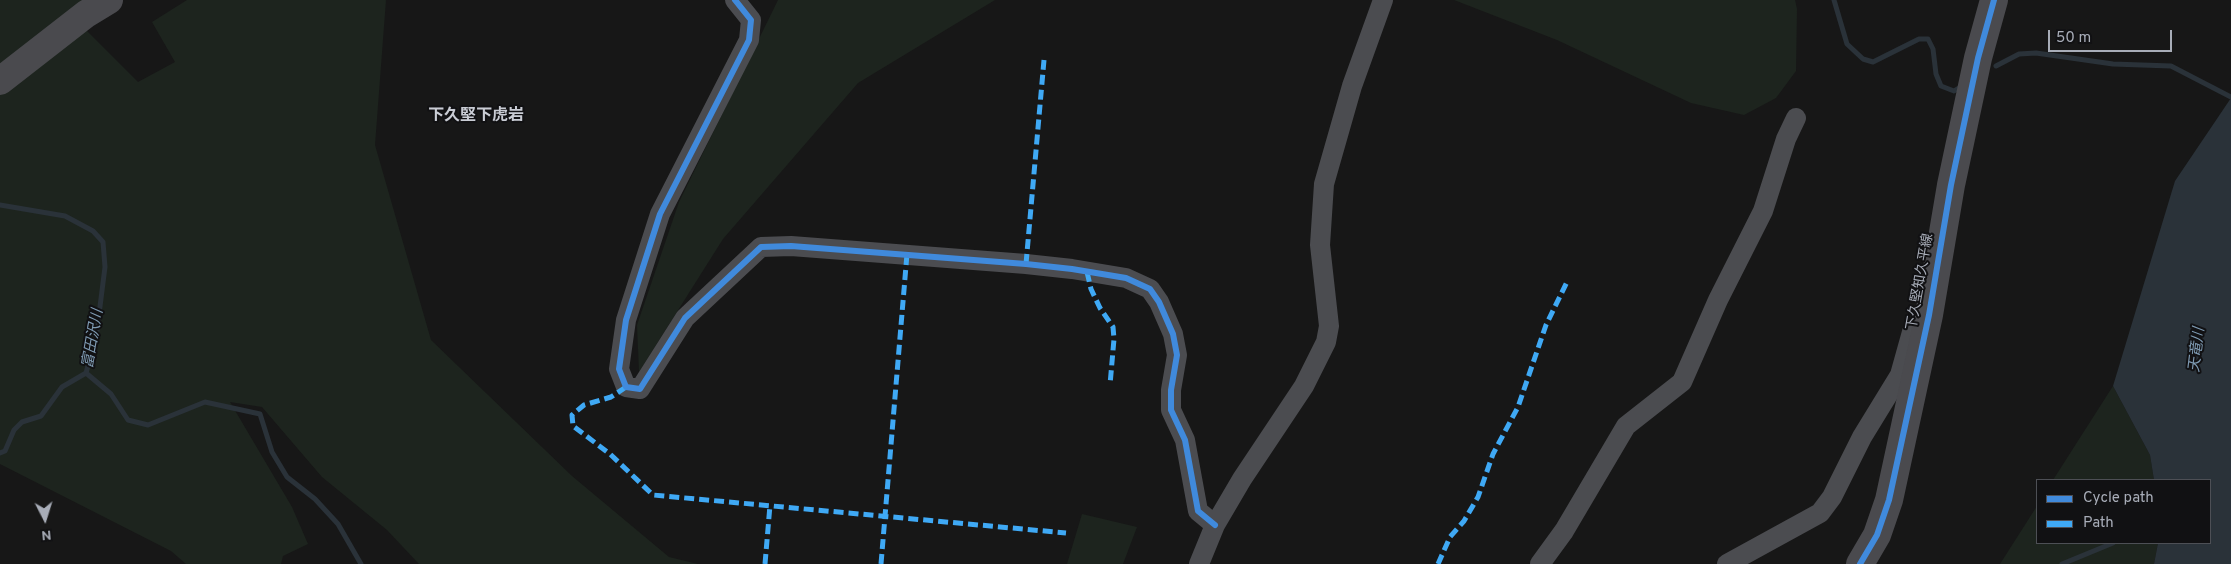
<!DOCTYPE html>
<html>
<head>
<meta charset="utf-8">
<style>
	body { margin:0 }
	#map { position:relative; width:2231px; height:564px; overflow:hidden; background:#171717; font-family:Overpass,sans-serif }
	canvas { display:block }
	.legend { position:absolute; left:2036px; top:479px; width:175px; height:65px; box-sizing:border-box; background:#111113; border:1px solid #4d4f55; margin:0; padding:6px 9px; list-style:none; font-size:15px; color:#a8adb8 }
	.legend li { display:flex; align-items:center; gap:10px; height:25px }
	.legend b { width:25px; border:1px solid #4d4f55 }
	.north { position:absolute; left:20px; top:494px; width:50px; height:50px; -webkit-text-stroke:4px #111113; paint-order:stroke; rotate:175deg; font-size:14px; font-weight:700; line-height:20px; text-align:center; color:#a8adb8 }
	.north::after { content:''; display:block; margin:auto; width:18px; height:22px; background:#a8adb8; clip-path:polygon(50% 0,100% 100%,50% 72%,0 100%) }
	.scale { position:absolute; left:2048px; top:30px; width:124px; height:22px; box-sizing:border-box; border:2px solid #a8adb8; border-top:0; padding-left:6px; font-size:15px; line-height:18px; white-space:nowrap; color:#a8adb8; -webkit-text-stroke:4px #111113; paint-order:stroke }
</style>
</head>
<body>
<div id="map">
<canvas width="2231" height="564"></canvas>
<ul class="legend">
<li><b style="height:6px;background:#408adc"></b>Cycle path</li>
<li><b style="height:6px;background:#3fa9f5"></b>Path</li>
</ul>
<div class="north">N</div>
<div class="scale">50 m</div>
</div>
<script>
const g = document.querySelector('canvas').getContext('2d');
g.lineJoin = 'round';
function fillPath(path, color) {
  g.fillStyle = color;
  g.fill(path, 'evenodd');
}
function toPath(rows) {
  const path = new Path2D();
  for (const r of rows) {
    path.moveTo(r[0], r[1]);
    for (let i = 2; i < r.length; i += 2) path.lineTo(r[i], r[i + 1]);
  }
  return path;
}
function strokePath(path, color, width, dash) {
  g.strokeStyle = color;
  g.lineWidth = width;
  g.lineCap = dash ? 'butt' : 'round';
  g.setLineDash(dash || []);
  g.stroke(path);
}
function write(font, color, halo, rows, align = 'center') {
  g.font = font + ' Overpass,"Noto Sans JP",sans-serif';
  g.lineWidth = 4;
  g.setLineDash([]);
  g.textBaseline = 'middle';
  g.strokeStyle = halo;
  g.fillStyle = color;
  for (const [text, x, y, turn = 0] of rows) {
    g.save();
    g.translate(x, y);
    g.rotate((+turn || 0) * Math.PI / 180);
    g.textAlign = isNaN(turn) ? turn : align;
    if (halo) g.strokeText(text, 0, 0);
    g.fillText(text, 0, 0);
    g.restore();
  }
}
const green = toPath([
	[0,0,120,0,86,30,138,82,175,62,152,22,187,0,386,0,375,145,431,340,572,476,669,557,698,564,419,564,387,530,322,477,262,407,230,402,292,507,308,544,283,556,281,564,186,564,171,551,0,464],
	[778,0,995,0,858,83,723,239,639,372,637,325,679,202],
	[1454,0,1795,0,1797,9,1796,71,1776,98,1744,115,1691,103,1557,40],
	[2113,386,2150,455,2154,480,2053,480],
	[2037,506,2037,543,2158,543,2154,564,2000,564],
	[1082,514,1137,527,1123,564,1067,564]
]);
const water = toPath([
	[2231,98,2231,564,2154,564,2158,543,2210,543,2210,480,2154,480,2150,455,2113,386,2175,181]
]);
const stream = toPath([
	[1834,0,1847,44,1863,59,1873,62,1919,39,1928,39,1933,49,1936,74,1941,86,1954,91,1962,86],
	[1996,66,2019,54,2036,53,2113,64,2171,66,2231,97],
	[0,205,65,216,93,231,103,242,105,267,96,338,86,373,111,394,128,420,148,425,205,402,260,414,272,452,287,477,315,499,338,524,361,564],
	[0,453,5,451,14,430,22,422,41,416,62,387,86,373],
	[2062,564,2113,543]
]);
const street = toPath([
	[735,0,751,20,749,40,660,214,626,320,619,369,626,387,640,389,685,318,761,247,791,246,1026,264,1072,269,1126,278,1150,289,1159,302,1173,334,1177,355,1171,390,1171,410,1185,440,1198,511,1215,525],
	[1199,564,1215,525,1242,479,1304,386,1326,342,1329,326,1320,245,1324,184,1352,86,1383,0],
	[1540,564,1564,531,1626,426,1682,382,1718,300,1763,211,1786,139,1796,118],
	[1727,564,1820,513,1832,497,1862,437,1900,375,1912,332,1919,326]
]);
const secondary = toPath([
	[0,81,86,14,109,0],
	[1860,564,1877,535,1889,500,1929,315,1951,185,1978,58,1994,0]
]);
const quiet = toPath([
	[1026,264,1044,60],
	[1087,272,1091,289,1100,308,1113,327,1114,339,1110,385],
	[626,387,611,397,584,405,572,415,573,426,610,454,653,495,1066,533],
	[765,564,770,505],
	[881,564,907,254],
	[1438,564,1450,537,1464,521,1478,497,1493,454,1518,407,1546,325,1567,282]
]);
const cycleway = toPath([
	[735,0,751,20,749,40,660,214,626,320,619,369,626,387,640,389,685,318,761,247,791,246,1026,264,1072,269,1126,278,1150,289,1159,302,1173,334,1177,355,1171,390,1171,410,1185,440,1198,511,1215,525],
	[1860,564,1877,535,1889,500,1929,315,1951,185,1978,58,1994,0]
]);
const streetNames = [
	["下久堅知久平線",1921,282,-80]
];
const waterNames = [
	["富田沢川",94,339,-80],
	["天竜川",2198,350,-83]
];
const quarterNames = [
	["下久堅下虎岩",476,117]
];
fillPath(green, '#1d241e');
fillPath(water, '#2a3239');
strokePath(stream, '#2a3239', 5);
strokePath(street, '#4b4c50', 20);
strokePath(secondary, '#4a4a4e', 28);
strokePath(quiet, '#3fa9f5', 5, [10, 5]);
strokePath(cycleway, '#408adc', 6);
write('14px', '#a8adb8', '#111113', streetNames);
write('italic 15px', '#7f9bb3', '#111113', waterNames);
write('bold 16px', '#c9ccd4', '#111113', quarterNames);
</script>
</body>
</html>
